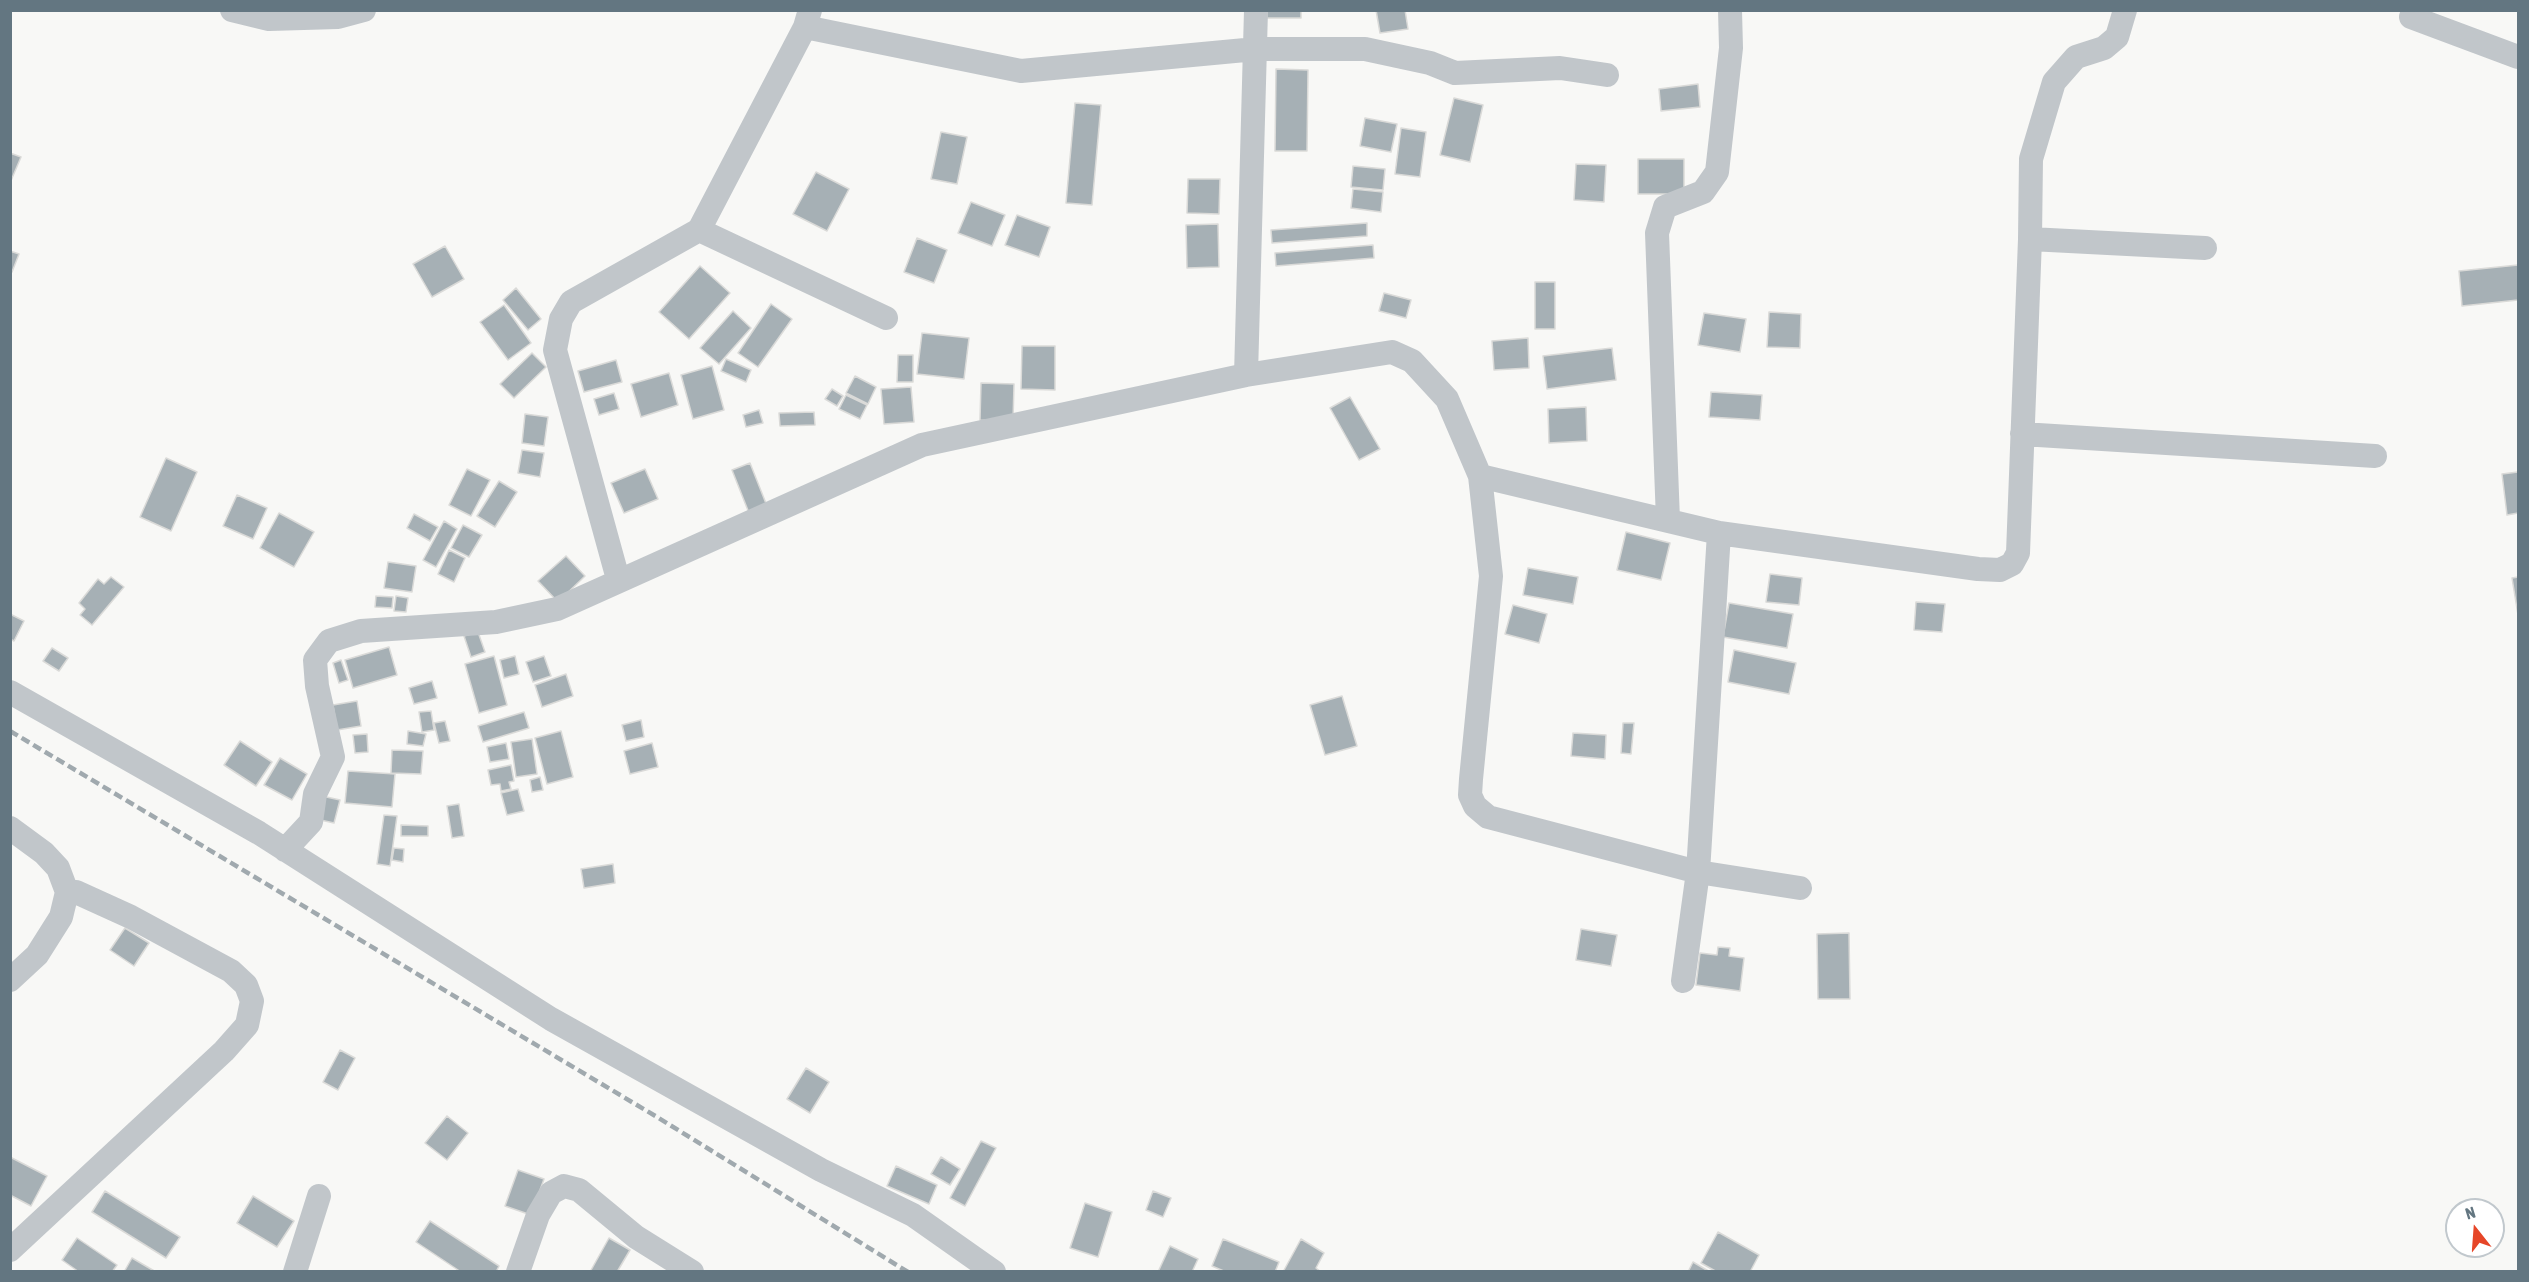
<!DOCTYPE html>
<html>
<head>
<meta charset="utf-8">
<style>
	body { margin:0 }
	#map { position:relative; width:2529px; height:1282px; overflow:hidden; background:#f8f8f6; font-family:"Asap Condensed",sans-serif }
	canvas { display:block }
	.frame { position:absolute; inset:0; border:12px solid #637681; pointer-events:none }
	.north { position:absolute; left:2445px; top:1198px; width:60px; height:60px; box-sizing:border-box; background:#fff; border:2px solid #c1c8cd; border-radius:50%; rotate:343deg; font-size:16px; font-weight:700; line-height:24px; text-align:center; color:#637681 }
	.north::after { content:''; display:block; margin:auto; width:21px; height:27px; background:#e64628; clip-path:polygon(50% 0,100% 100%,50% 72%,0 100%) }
</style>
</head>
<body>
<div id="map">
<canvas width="2529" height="1282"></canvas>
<div class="frame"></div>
<div class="north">N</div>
</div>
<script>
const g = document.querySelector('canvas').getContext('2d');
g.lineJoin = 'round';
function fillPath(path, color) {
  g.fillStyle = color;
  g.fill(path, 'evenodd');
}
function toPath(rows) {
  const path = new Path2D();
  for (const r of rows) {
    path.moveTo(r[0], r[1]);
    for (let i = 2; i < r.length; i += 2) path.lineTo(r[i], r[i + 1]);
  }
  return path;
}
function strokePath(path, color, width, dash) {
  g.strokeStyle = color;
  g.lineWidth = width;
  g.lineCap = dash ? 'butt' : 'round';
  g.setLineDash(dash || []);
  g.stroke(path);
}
const building = toPath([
	[1267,10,1301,10,1301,18,1267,18,1267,10],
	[1376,10,1405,10,1408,29,1380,33,1376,10],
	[1276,69,1308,70,1307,151,1275,151,1276,69],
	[1698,84,1700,107,1661,111,1659,89,1698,84],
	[1454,98,1483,105,1470,162,1440,155,1454,98],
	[1075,103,1101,105,1092,205,1066,203,1075,103],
	[1365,118,1397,124,1391,152,1360,146,1365,118],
	[1401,128,1426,132,1420,177,1395,174,1401,128],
	[941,132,967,137,957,184,931,179,941,132],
	[10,153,21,157,10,183,10,153],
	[1638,159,1684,159,1684,194,1638,194,1638,159],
	[1576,164,1606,165,1604,202,1574,200,1576,164],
	[1353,166,1385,169,1383,190,1351,187,1353,166],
	[816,172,849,189,827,231,793,214,816,172],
	[1188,179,1220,179,1219,214,1187,213,1188,179],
	[1353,189,1383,192,1381,212,1351,208,1353,189],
	[971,202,1005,215,992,246,958,233,971,202],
	[1017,215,1050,227,1039,257,1005,245,1017,215],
	[1367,223,1367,236,1272,243,1271,230,1367,223],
	[1218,224,1219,267,1187,268,1186,225,1218,224],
	[917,238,947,250,934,283,904,272,917,238],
	[1373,245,1374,258,1276,266,1275,253,1373,245],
	[445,246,464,279,432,297,413,264,445,246],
	[10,251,19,254,12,272,10,271,10,251],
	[2518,265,2518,300,2462,306,2459,271,2518,265],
	[700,266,730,293,689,339,659,312,700,266],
	[1535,282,1555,282,1555,329,1535,329,1535,282],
	[516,288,541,319,528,330,503,300,516,288],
	[1384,293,1411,300,1406,318,1379,311,1384,293],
	[771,304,792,319,758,367,738,353,771,304],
	[504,305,531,343,508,360,480,322,504,305],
	[733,311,751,328,719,364,700,348,733,311],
	[1769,312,1801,314,1800,348,1767,347,1769,312],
	[1704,313,1746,319,1740,352,1698,345,1704,313],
	[922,333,969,338,964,379,917,374,922,333],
	[1528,338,1529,368,1494,370,1492,341,1528,338],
	[1022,346,1055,346,1055,390,1021,389,1022,346],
	[1612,348,1616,380,1547,389,1543,356,1612,348],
	[532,353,546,367,514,398,500,384,532,353],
	[898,355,913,355,913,382,897,382,898,355],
	[726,359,751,370,746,382,721,371,726,359],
	[616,360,622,382,584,392,578,371,616,360],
	[712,366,724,410,693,419,681,375,712,366],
	[669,373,678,405,641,417,631,384,669,373],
	[855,376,876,387,868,404,846,393,855,376],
	[981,383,1014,384,1013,421,980,420,981,383],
	[911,387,914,422,884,424,881,389,911,387],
	[832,389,843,396,837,406,825,399,832,389],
	[1711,392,1762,395,1760,420,1709,417,1711,392],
	[614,393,619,409,599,415,594,399,614,393],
	[846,395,867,405,860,419,839,409,846,395],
	[1350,397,1380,449,1359,460,1330,408,1350,397],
	[1586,407,1587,441,1549,443,1548,409,1586,407],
	[759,410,763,423,746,427,743,415,759,410],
	[814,412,815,425,780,426,779,413,814,412],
	[525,414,548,417,544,446,522,443,525,414],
	[522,450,544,453,540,477,518,473,522,450],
	[166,458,197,472,171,531,140,517,166,458],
	[750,463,767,506,749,513,732,470,750,463],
	[467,469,490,480,471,516,449,505,467,469],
	[645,469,658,499,624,513,611,483,645,469],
	[2518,472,2518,513,2507,515,2502,474,2518,472],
	[499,481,517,492,495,527,477,516,499,481],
	[237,495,267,508,253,539,223,526,237,495],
	[279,513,314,532,294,567,260,548,279,513],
	[414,514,438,527,430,541,407,528,414,514],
	[444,521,457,529,436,567,423,560,444,521],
	[463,525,482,535,469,557,451,548,463,525],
	[1626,532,1670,543,1661,580,1617,570,1626,532],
	[449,550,465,558,454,582,438,574,449,550],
	[566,556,585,576,558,602,538,581,566,556],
	[388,562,416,566,412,592,384,588,388,562],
	[1528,568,1578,577,1573,604,1523,595,1528,568],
	[1770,574,1802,578,1799,605,1766,602,1770,574],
	[111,577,124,587,92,625,80,615,85,609,79,603,98,579,104,584,111,577],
	[2518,577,2518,615,2512,578,2518,577],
	[376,596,393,597,392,608,375,607,376,596],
	[396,596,408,598,406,612,394,611,396,596],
	[1916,602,1945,604,1942,632,1914,630,1916,602],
	[1729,603,1793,614,1787,648,1723,637,1729,603],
	[1513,605,1547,614,1539,643,1505,634,1513,605],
	[10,614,24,621,14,641,10,639,10,614],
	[478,632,485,652,471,657,464,636,478,632],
	[389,647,397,675,353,688,345,660,389,647],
	[52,648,68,658,59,671,43,661,52,648],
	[1734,650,1796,663,1789,694,1728,682,1734,650],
	[494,656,507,705,479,713,465,664,494,656],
	[515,656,519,674,504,678,500,660,515,656],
	[544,656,551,676,533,682,526,662,544,656],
	[341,660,348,680,339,683,333,663,341,660],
	[566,674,573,696,542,707,535,685,566,674],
	[432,681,437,698,414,704,409,688,432,681],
	[1342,696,1357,746,1325,755,1310,705,1342,696],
	[357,701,361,726,337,730,333,705,357,701],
	[431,711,434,730,422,732,419,712,431,711],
	[524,712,529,728,483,742,478,726,524,712],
	[641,720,644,737,626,741,622,725,641,720],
	[445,721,450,741,439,743,434,723,445,721],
	[1623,723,1634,723,1631,754,1621,753,1623,723],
	[408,731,426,734,423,746,407,744,408,731],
	[561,731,573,777,547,784,535,738,561,731],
	[1573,733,1606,735,1605,759,1571,756,1573,733],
	[367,734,368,752,355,753,353,735,367,734],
	[532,739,537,774,516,777,511,742,532,739],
	[240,741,272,762,256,786,224,765,240,741],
	[506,743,509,759,490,762,487,747,506,743],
	[652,743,658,767,630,774,624,751,652,743],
	[392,750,423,751,421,774,391,773,392,750],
	[280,758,307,774,292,800,264,785,280,758],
	[511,765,514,781,509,782,511,789,501,791,500,784,491,785,488,770,511,765],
	[348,771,395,774,392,807,345,803,348,771],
	[540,777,543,790,532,792,530,780,540,777],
	[518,789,524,811,507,815,501,793,518,789],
	[322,796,340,800,334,823,316,819,322,796],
	[459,804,464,836,452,838,447,806,459,804],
	[384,815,397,816,390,866,377,864,384,815],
	[401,825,428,826,428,836,401,836,401,825],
	[394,848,404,849,403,862,392,860,394,848],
	[613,864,615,883,584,888,581,869,613,864],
	[125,928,149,943,134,966,110,950,125,928],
	[1581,929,1617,935,1611,966,1576,960,1581,929],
	[1849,933,1850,999,1818,999,1817,934,1849,933],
	[1718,947,1730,948,1729,956,1744,958,1740,991,1696,985,1700,953,1717,955,1718,947],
	[340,1050,355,1058,338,1090,323,1082,340,1050],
	[806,1068,829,1082,810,1113,787,1099,806,1068],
	[447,1116,468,1133,447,1160,425,1143,447,1116],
	[981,1141,996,1148,965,1206,950,1198,981,1141],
	[10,1157,47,1176,31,1206,10,1195,10,1157],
	[941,1157,960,1169,950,1185,931,1174,941,1157],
	[896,1166,937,1185,929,1204,887,1186,896,1166],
	[518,1170,544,1179,531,1215,505,1206,518,1170],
	[105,1191,180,1237,166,1258,92,1212,105,1191],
	[1153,1191,1171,1198,1163,1217,1146,1210,1153,1191],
	[253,1196,294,1221,277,1247,237,1223,253,1196],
	[1085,1203,1112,1212,1098,1257,1070,1248,1085,1203],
	[430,1221,499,1266,496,1272,461,1272,416,1242,430,1221],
	[1718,1232,1759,1255,1750,1272,1717,1272,1701,1263,1718,1232],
	[77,1238,117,1265,112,1272,79,1272,62,1260,77,1238],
	[609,1238,630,1250,617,1272,590,1272,609,1238],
	[1223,1239,1279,1262,1275,1272,1226,1272,1212,1266,1223,1239],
	[1301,1239,1324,1253,1316,1268,1321,1272,1283,1272,1301,1239],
	[1170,1246,1198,1259,1192,1272,1158,1272,1170,1246],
	[132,1258,156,1272,124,1272,132,1258],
	[1693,1262,1710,1272,1688,1272,1693,1262]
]);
const street = toPath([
	[232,10,269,19,338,17,364,10],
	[2411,17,2518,57],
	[805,27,1021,71,1256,49,1365,49,1430,63,1455,73,1560,68,1607,75],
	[699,230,886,318],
	[2030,239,2205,248],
	[1246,375,1256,10],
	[2022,434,2375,456],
	[1480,476,1719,533,1978,569,2000,570,2012,564,2018,553,2030,239,2031,159,2054,82,2076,57,2104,48,2117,37,2125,10],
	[1668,520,1657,233,1665,207,1703,192,1717,172,1731,48,1730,10],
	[618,579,555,350,561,319,571,302,699,230,805,27,810,10],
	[10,692,259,833,551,1019,821,1170,913,1215,994,1272],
	[10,828,44,853,58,868,67,892,61,917,37,955,10,980],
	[285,850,311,822,315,794,333,757,317,686,315,660,329,641,361,631,496,622,557,609,922,445,1246,375,1392,352,1412,361,1447,399,1480,476,1491,576,1471,779,1470,795,1475,806,1488,817,1698,872,1800,888],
	[1683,981,1698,872,1719,533],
	[10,1250,224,1051,247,1025,252,1001,246,985,231,971,131,917,76,892,67,892],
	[295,1272,319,1196],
	[518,1272,538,1215,551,1193,564,1186,579,1190,636,1237,692,1272]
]);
const rail = toPath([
	[10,731,657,1117,908,1272]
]);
fillPath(building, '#a6b0b5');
strokePath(building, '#dadad8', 1.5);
strokePath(street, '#c1c6ca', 24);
strokePath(rail, '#a0a9ae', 4.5, [9, 4.5]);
</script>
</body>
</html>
